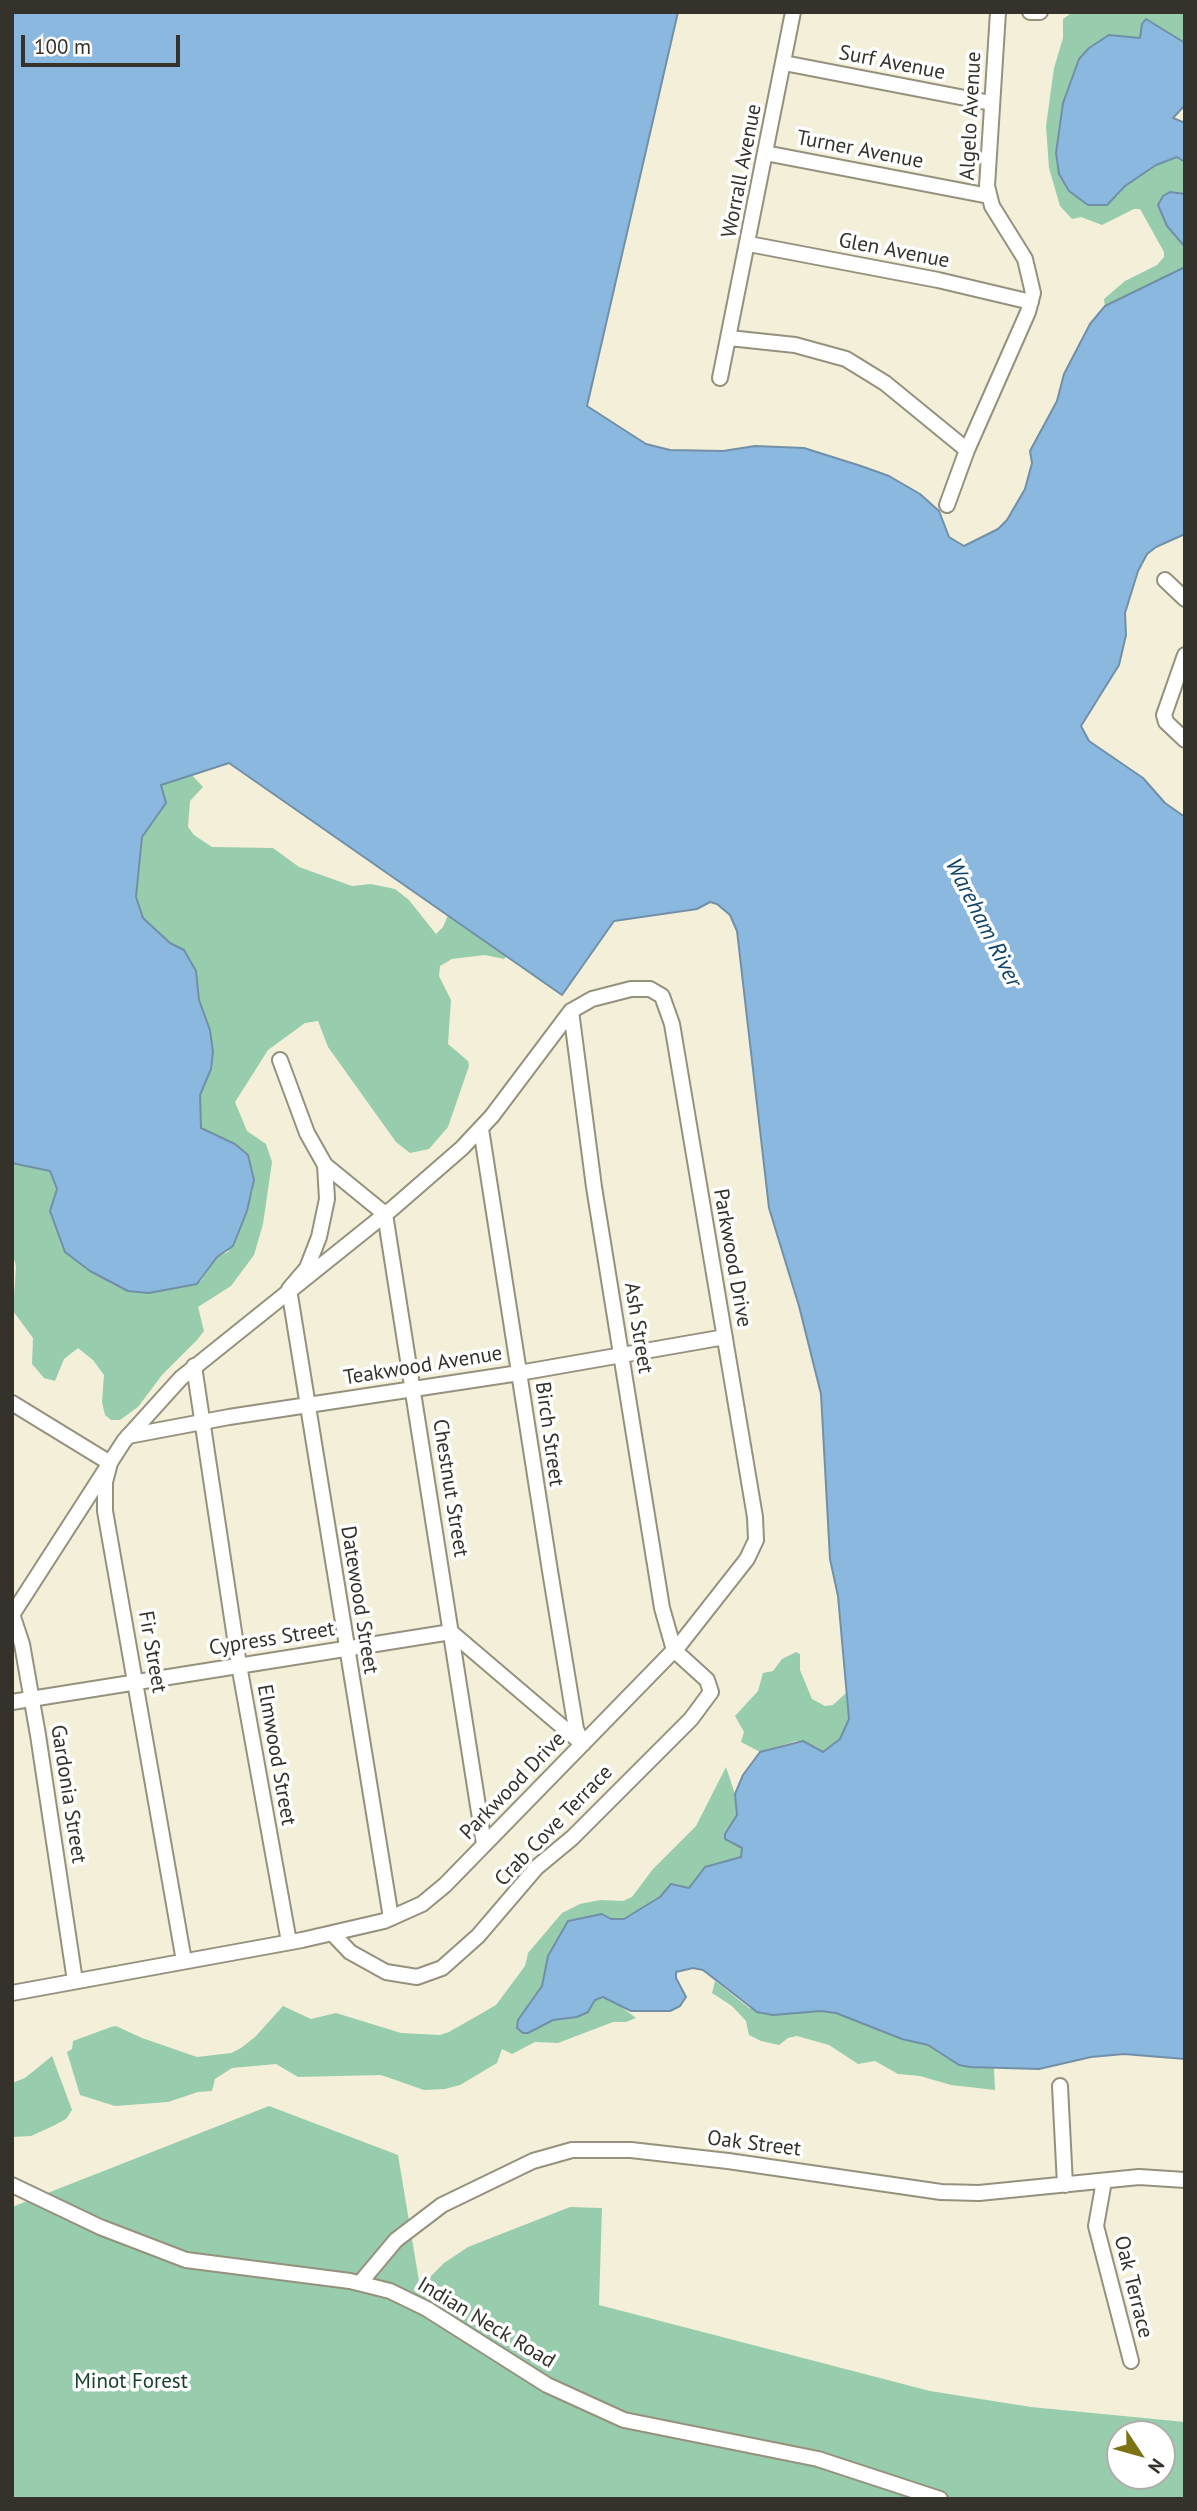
<!DOCTYPE html>
<html>
<head>
<meta charset="utf-8">
<style>
	body { margin:0 }
	#map { position:relative; width:1197px; height:2511px; overflow:hidden; background:#f4efd9; font-family:"PT Sans",sans-serif }
	canvas { display:block }
	.frame { position:absolute; inset:0; border:14px solid #34322a; pointer-events:none }
	.north { position:absolute; left:1106px; top:2420px; width:70px; height:70px; box-sizing:border-box; background:#fff; border:2px solid #aeadaa; border-radius:50%; rotate:126deg; font-size:19px; font-weight:700; line-height:28px; text-align:center; color:#34322a }
	.north::after { content:''; display:block; margin:auto; width:24px; height:32px; background:#7c7315; clip-path:polygon(50% 0,100% 100%,50% 72%,0 100%) }
	.scale { position:absolute; left:21px; top:35px; width:159px; height:32px; box-sizing:border-box; border:4px solid #34322a; border-top:0; padding-left:9px; font-size:21px; line-height:24px; white-space:nowrap; color:#34322a; -webkit-text-stroke:5px #fff; paint-order:stroke }
</style>
</head>
<body>
<div id="map">
<canvas width="1197" height="2511"></canvas>
<div class="frame"></div>
<div class="north">N</div>
<div class="scale">100 m</div>
</div>
<script>
const g = document.querySelector('canvas').getContext('2d');
g.lineJoin = 'round';
function fillPath(path, color) {
  g.fillStyle = color;
  g.fill(path, 'evenodd');
}
function toPath(rows) {
  const path = new Path2D();
  for (const r of rows) {
    path.moveTo(r[0], r[1]);
    for (let i = 2; i < r.length; i += 2) path.lineTo(r[i], r[i + 1]);
  }
  return path;
}
function strokePath(path, color, width, dash) {
  g.strokeStyle = color;
  g.lineWidth = width;
  g.lineCap = dash ? 'butt' : 'round';
  g.setLineDash(dash || []);
  g.stroke(path);
}
function write(font, color, halo, rows, align = 'center') {
  g.font = font + ' "PT Sans",sans-serif';
  g.lineWidth = 7;
  g.setLineDash([]);
  g.textBaseline = 'middle';
  g.strokeStyle = halo;
  g.fillStyle = color;
  for (const [text, x, y, turn = 0] of rows) {
    g.save();
    g.translate(x, y);
    g.rotate((+turn || 0) * Math.PI / 180);
    g.textAlign = isNaN(turn) ? turn : align;
    if (halo) g.strokeText(text, 0, 0);
    g.fillText(text, 0, 0);
    g.restore();
  }
}
const green = toPath([
	[1073,12,1185,12,1185,43,1142,24,1141,38,1109,35,1089,48,1079,59,1063,103,1058,133,1117,196,1125,186,1156,165,1177,157,1185,162,1185,194,1169,192,1159,201,1167,226,1185,247,1185,267,1109,306,1105,306,1104,299,1125,281,1157,265,1164,257,1164,252,1140,209,1134,209,1102,225,1081,217,1072,219,1060,206,1049,168,1046,126,1054,68,1063,38,1063,19],
	[190,773,203,787,190,801,188,827,194,835,212,847,273,848,299,867,352,886,371,884,395,889,409,900,436,934,443,927,449,913,517,943,504,959,485,955,468,957,452,959,440,966,439,976,451,1000,448,1044,468,1061,469,1066,448,1127,429,1149,410,1153,396,1142,328,1047,318,1021,305,1023,268,1050,235,1102,247,1131,266,1144,272,1162,263,1224,254,1255,231,1286,198,1307,204,1331,197,1340,162,1375,138,1407,120,1420,111,1420,105,1415,102,1402,104,1375,93,1360,78,1348,64,1359,55,1381,44,1378,32,1364,33,1338,13,1311,16,1266,12,1252,12,1163,50,1171,57,1189,50,1211,65,1252,90,1271,128,1291,149,1293,201,1281,217,1257,228,1252,236,1238,253,1191,248,1155,235,1144,201,1128,200,1095,211,1069,210,1030,199,1000,196,971,184,950,170,943,143,918,136,897,142,837,165,798,161,785],
	[796,1652,800,1654,800,1670,812,1699,825,1706,833,1705,846,1693,849,1719,840,1739,823,1752,796,1741,760,1752,741,1742,744,1732,735,1716,758,1691,763,1673,773,1671,782,1659],
	[726,1767,735,1794,737,1815,725,1834,730,1843,742,1848,741,1857,705,1867,689,1888,671,1884,660,1897,624,1919,611,1919,602,1914,556,1942,548,1956,542,1986,518,2020,528,2033,553,2020,588,2012,595,2000,608,1997,636,2018,626,2022,613,2022,558,2043,535,2042,512,2054,502,2049,497,2063,460,2085,445,2089,424,2090,381,2075,298,2077,276,2064,232,2068,215,2079,212,2091,198,2092,168,2102,115,2106,80,2095,67,2052,72,2049,73,2041,111,2027,116,2026,142,2038,197,2057,231,2053,241,2048,255,2037,283,2006,311,2019,336,2013,401,2033,440,2035,449,2032,496,2005,525,1966,528,1953,562,1913,580,1904,600,1900,623,1901,632,1897,653,1869,696,1826],
	[715,1981,749,2008,773,2015,821,2011,836,2013,902,2039,928,2045,959,2065,994,2068,995,2090,951,2085,920,2076,898,2074,875,2061,858,2064,829,2045,797,2036,788,2038,779,2045,761,2041,749,2035,746,2021,732,2006,712,1993],
	[52,2056,72,2110,66,2119,53,2126,31,2136,12,2137,12,2083,25,2078],
	[269,2106,398,2155,420,2287,444,2263,468,2247,570,2207,602,2208,599,2305,930,2391,1031,2407,1185,2422,1185,2499,12,2499,12,2207],
	[1120,2434,1162,2434,1162,2476,1120,2476]
]);
const water = toPath([
	[12,12,678,12,587,406,646,444,670,450,723,451,755,446,804,448,861,466,889,476,920,494,939,511,949,537,964,546,998,529,1007,520,1025,489,1032,463,1030,451,1057,401,1064,374,1090,324,1105,306,1185,267,1185,534,1156,547,1147,554,1138,571,1125,613,1126,635,1119,665,1081,726,1089,741,1143,778,1165,803,1185,817,1185,2059,1124,2054,1091,2057,1039,2069,970,2067,959,2065,928,2045,902,2039,836,2013,821,2011,773,2015,757,2012,703,1970,693,1968,676,1972,676,1978,686,1997,680,2006,670,2011,631,2011,603,1997,595,2000,588,2012,577,2017,553,2020,528,2033,523,2033,517,2028,518,2020,542,1986,548,1956,568,1921,602,1914,611,1919,624,1919,660,1897,671,1884,689,1888,705,1867,741,1857,742,1848,725,1839,725,1834,737,1815,735,1794,743,1775,760,1752,803,1741,823,1752,840,1739,849,1719,838,1596,830,1559,821,1394,799,1306,769,1208,737,931,730,915,717,904,710,902,697,909,614,921,562,995,229,763,161,785,166,803,142,837,136,897,143,918,170,943,184,950,196,971,199,1000,210,1030,213,1052,211,1069,200,1095,201,1128,235,1144,248,1155,254,1180,247,1211,233,1246,217,1257,197,1284,149,1293,128,1291,90,1271,65,1252,50,1211,57,1189,50,1171,12,1163,12,12],
	[1146,19,1185,43,1185,105,1173,118,1185,123,1185,162,1177,157,1156,165,1125,186,1107,205,1088,205,1069,191,1059,174,1056,153,1063,103,1079,59,1089,48,1109,35,1140,38,1142,24,1146,19],
	[1170,192,1185,194,1185,247,1167,226,1158,205,1163,196,1170,192]
]);
const minor = toPath([
	[1030,12,1040,12],
	[784,63,991,103],
	[765,153,989,196],
	[749,244,938,280,1031,302],
	[729,338,795,345,846,359,885,383,967,450],
	[720,378,793,12],
	[947,505,967,450,1028,312,1033,293,1025,259,992,206,987,186,998,12],
	[1165,580,1185,599],
	[1185,655,1164,715,1166,722,1185,740],
	[280,1060,307,1133,325,1165,327,1199,319,1237,307,1268,289,1289,391,1918],
	[481,1129,550,1571,576,1729,583,1744],
	[325,1165,385,1214,484,1844],
	[194,1366,239,1665,289,1942],
	[12,1403,110,1463,105,1482,105,1511,184,1961],
	[128,1436,229,1417,519,1373,725,1337],
	[12,1614,22,1644,38,1735,75,1981],
	[12,1615,124,1441,181,1378,393,1208,462,1148,492,1116,571,1011,592,999,631,989,650,989,662,996,672,1024,755,1517,756,1540,747,1559,681,1643,445,1885,422,1904,384,1921,302,1940,12,1993],
	[12,1702,451,1632,579,1741],
	[332,1933,350,1952,386,1972,417,1977,442,1968,478,1936,537,1867,572,1838,691,1719,711,1692,707,1680,674,1650,662,1608,594,1187,571,1011],
	[1060,2086,1065,2185],
	[1104,2181,1096,2226,1131,2361],
	[12,2185,100,2227,186,2260,350,2281,390,2291,427,2309,547,2385,624,2420,818,2459,940,2499],
	[360,2283,396,2240,442,2205,533,2161,572,2150,631,2150,728,2161,941,2192,979,2193,1139,2177,1185,2180]
]);
const streetNames = [
	["Surf Avenue",892,63,11],
	["Algelo Avenue",971,116,-87],
	["Turner Avenue",860,150,11],
	["Worrall Avenue",742,171,-79],
	["Glen Avenue",894,251,11],
	["Parkwood Drive",732,1258,80],
	["Ash Street",638,1328,81],
	["Teakwood Avenue",423,1366,-9],
	["Birch Street",549,1434,82],
	["Chestnut Street",450,1488,81],
	["Datewood Street",359,1600,81],
	["Cypress Street",272,1639,-9],
	["Fir Street",152,1652,80],
	["Elmwood Street",276,1755,80],
	["Parkwood Drive",513,1786,-46],
	["Gardonia Street",68,1794,81],
	["Crab Cove Terrace",554,1826,-46],
	["Oak Street",754,2144,7],
	["Oak Terrace",1133,2287,76],
	["Indian Neck Road",486,2323,31]
];
const parkNames = [
	["Minot Forest",131,2382]
];
const waterNames = [
	["Wareham River",983,923,63]
];
fillPath(green, '#97cdad');
fillPath(water, '#8bb8de');
strokePath(water, '#7190a8', 2);
strokePath(minor, '#95917d', 18);
strokePath(minor, '#fff', 14);
write('21px', '#34322a', '#fff', streetNames);
write('21px', '#15412b', '#fff', parkNames);
write('italic 23px', '#104368', '#fff', waterNames);
</script>
</body>
</html>
